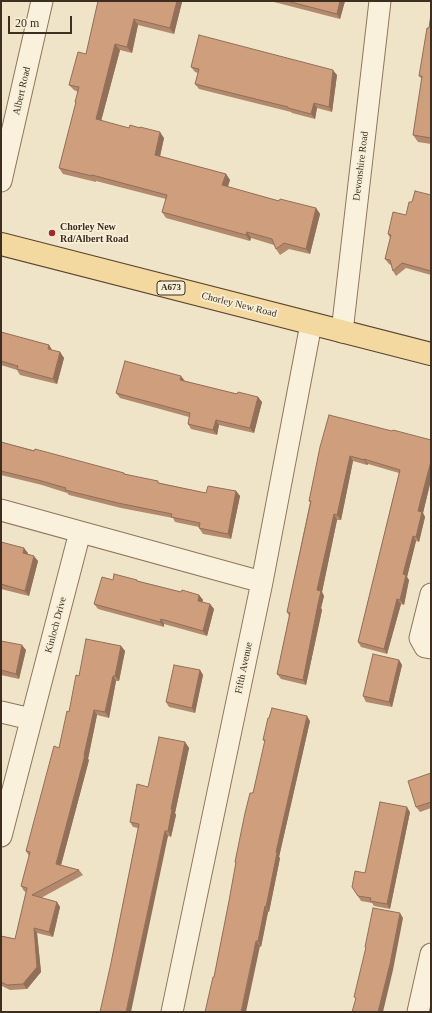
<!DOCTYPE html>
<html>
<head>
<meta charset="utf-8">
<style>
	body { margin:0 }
	#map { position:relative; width:432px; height:1013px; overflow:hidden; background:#f0e4c8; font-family:"Times New Roman",serif }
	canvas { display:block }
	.frame { position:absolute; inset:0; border:2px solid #3d2e20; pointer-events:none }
	.scale { position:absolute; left:8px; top:16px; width:64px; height:18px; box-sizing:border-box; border:2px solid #3d2e20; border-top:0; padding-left:5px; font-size:12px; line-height:14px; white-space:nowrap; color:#3d2e20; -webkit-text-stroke:3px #f7eed8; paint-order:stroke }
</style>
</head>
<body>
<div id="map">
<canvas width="432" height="1013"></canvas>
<div class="frame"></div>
<div class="scale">20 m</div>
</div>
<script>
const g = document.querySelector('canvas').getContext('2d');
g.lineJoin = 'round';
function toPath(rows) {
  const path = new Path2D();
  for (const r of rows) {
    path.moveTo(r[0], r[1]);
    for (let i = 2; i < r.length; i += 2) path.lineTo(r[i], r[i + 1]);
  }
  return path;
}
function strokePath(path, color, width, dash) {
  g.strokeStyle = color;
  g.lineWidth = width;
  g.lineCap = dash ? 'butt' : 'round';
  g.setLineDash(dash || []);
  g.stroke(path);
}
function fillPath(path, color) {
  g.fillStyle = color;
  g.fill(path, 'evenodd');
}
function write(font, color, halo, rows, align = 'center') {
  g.font = font + ' "Times New Roman",serif';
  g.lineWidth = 3.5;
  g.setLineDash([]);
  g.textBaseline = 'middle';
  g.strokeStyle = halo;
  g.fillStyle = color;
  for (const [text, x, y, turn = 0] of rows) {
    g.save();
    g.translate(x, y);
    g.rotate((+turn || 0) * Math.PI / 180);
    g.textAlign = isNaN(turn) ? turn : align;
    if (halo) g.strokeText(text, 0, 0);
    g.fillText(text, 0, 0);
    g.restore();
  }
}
const street = toPath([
	[1,181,42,1],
	[342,332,380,1],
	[1,510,262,582],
	[431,594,420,638,425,647,431,648],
	[1,712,31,719],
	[1,836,80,532],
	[172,1012,262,582,311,324],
	[418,1012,431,954]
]);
const primary = toPath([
	[1,244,431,354]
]);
const wall = toPath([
	[98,1,182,1,182,2,174,34,138,25,132,53,120,50,101,121,164,138,160,156,226,174,230,180,228,187,279,201,316,208,320,214,310,254,289,249,280,255,276,249,274,245,251,238,250,241,166,218,162,212,166,199,96,181,96,182,63,174,59,168,76,103,75,102,78,92,74,90,69,85,86,54],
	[270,1,345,1,340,19],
	[431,14,431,144,418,142,413,135,422,79,419,76,429,28],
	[191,67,337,75,332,112,317,108,315,119,292,113,291,112,199,89,195,84,198,73,195,72],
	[431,195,431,275,406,268,396,276,393,271,391,265,389,264,385,259,390,238,388,234,406,215,412,202],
	[1,330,2,332,2,333,49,345,52,350,60,352,64,358,57,384,20,375,17,370,1,365],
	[185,381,237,394,258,397,262,402,254,433,219,425,217,435,191,429,188,424,189,417,120,398,116,393],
	[392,431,431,440,431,480,423,513,425,517,419,542,416,541,407,577,409,580,404,605,401,604,387,654,361,647,358,642,399,473,368,464,367,465,353,461,341,520,337,520,322,592,324,596,321,608,322,610,306,685,281,679,277,674,289,616,287,612,310,502,309,501,320,447],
	[1,442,124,473,125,474,160,483,206,493,236,491,240,496,231,539,203,534,199,528,199,527,175,522,173,518,121,508,69,495,67,493,42,485,1,475],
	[1,542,28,553,27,554,38,561,29,596,1,589],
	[113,580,137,580,138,581,181,592,199,595,203,600,202,602,210,604,214,609,207,636,164,624,164,627,98,609,94,604],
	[1,641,26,650,19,679,1,675],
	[121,646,125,651,119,681,116,681,109,718,97,715,88,759,89,760,61,865,79,870,83,875,41,898,57,902,60,907,53,937,37,933,41,972,27,989,10,990,2,986,1,985,1,936,15,939,26,892,24,891,21,886,29,856,26,851,59,748,79,676],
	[399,660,402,665,392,707,366,702,363,696],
	[200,670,203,675,195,713,169,707,166,702],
	[310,721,279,857,280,858,269,912,268,912,261,947,260,946,214,977,229,901,236,863,235,862,253,793,265,742,263,740],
	[185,742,189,748,175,813,176,815,171,837,168,836,111,963,138,828,133,827,130,822],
	[431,773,431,808,420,812,416,807],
	[410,812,390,909,374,906,372,903,361,901,352,887,365,873]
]);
const shadedWall = toPath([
	[177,1,182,1,182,2,174,34,170,28],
	[340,1,345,1,340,19,337,14],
	[134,19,138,25,132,53,127,47],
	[115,44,120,50,100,125,96,119],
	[333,70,337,75,332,112,329,107],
	[314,103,317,108,315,119,311,114],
	[160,132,164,138,159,161,155,155],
	[226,174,230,180,226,191,222,185],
	[316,208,320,214,310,254,306,249],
	[247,232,251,238,250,241,246,235],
	[49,345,52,350,48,349],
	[60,352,64,358,57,384,53,379],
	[181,376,185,381,180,380],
	[258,397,262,402,254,433,250,428],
	[216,420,219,425,217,435,213,430],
	[350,456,353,461,341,520,337,515],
	[364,459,368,464,367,465,364,460],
	[431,461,431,480,423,513,425,517,419,542,416,537,418,511,420,503],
	[236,491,240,496,231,539,228,534],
	[334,514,337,520,322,592,324,596,321,608,322,610,306,685,303,680,317,590],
	[413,536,416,541,407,577,409,580,404,605,400,600,403,574],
	[24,548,28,553,26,558,23,553],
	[34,556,38,561,29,596,25,591],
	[199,595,203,600,201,606,198,601],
	[397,599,401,604,387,654,384,649],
	[210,604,214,609,207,636,203,631],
	[161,619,164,624,164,627,160,622],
	[22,645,26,650,19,679,16,674],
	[121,646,125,651,119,681,115,676],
	[399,660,402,665,392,707,389,702],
	[200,670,203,675,195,713,192,708],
	[113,676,116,681,109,718,105,712],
	[94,710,97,715,88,759,89,760,60,869,56,864,84,755],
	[307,716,310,721,279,857,280,858,269,912,266,907,276,852],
	[185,742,189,748,175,813,176,815,171,837,168,831,171,809],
	[407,807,410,812,390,909,387,904],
	[165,831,168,836,131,1012,126,1012],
	[57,902,60,907,53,937,49,932],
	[265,906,268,912,261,947,258,941],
	[400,913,403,918,393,970,383,1012,378,1012],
	[34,928,37,933,41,972,27,989,23,984],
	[256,941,260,946,246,1012,241,1012]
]);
const building = toPath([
	[98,1,177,1,170,28,134,19,127,47,115,44,96,119,129,128,130,125,140,128,140,127,160,132,155,155,226,174,222,185,279,201,280,199,316,208,306,249,284,243,276,249,272,239,247,232,246,235,162,212,167,195,92,175,92,176,59,168,76,102,75,102,79,87,69,85,78,52,86,54,98,1],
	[287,1,340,1,337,14,287,1],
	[431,14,431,138,413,135,422,76,419,76,427,28,429,28,431,14],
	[199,35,333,70,329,107,314,103,311,114,288,108,288,107,195,84,199,69,191,67,199,35],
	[415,191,431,195,431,271,402,263,393,271,390,260,385,259,391,235,388,234,393,212,406,215,409,202,412,202,415,191],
	[1,332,49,345,48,349,60,352,53,379,17,369,18,366,1,361,1,332],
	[125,361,181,376,180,380,237,394,238,392,258,397,250,428,216,420,213,430,188,424,190,413,116,393,125,361],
	[329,415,392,431,393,430,431,440,431,461,420,503,418,511,422,512,416,537,413,536,403,574,406,575,400,600,397,599,384,649,358,642,400,470,364,459,364,460,350,456,337,515,334,514,317,590,321,591,318,604,303,680,277,674,290,613,287,612,311,501,309,501,320,447,329,415],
	[1,442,34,451,35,449,124,473,124,474,158,481,158,483,206,493,208,486,236,491,228,534,199,528,200,523,171,517,172,514,118,503,65,490,66,488,38,480,1,471,1,442],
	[1,542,24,548,23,553,34,556,25,591,1,584,1,542],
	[114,574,137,580,137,581,181,592,182,590,199,595,198,601,210,604,203,631,161,619,160,622,94,604,102,577,113,580,114,574],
	[86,639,121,646,115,676,113,676,105,712,94,710,84,755,85,755,56,864,79,870,32,895,57,902,49,932,34,928,37,967,23,984,7,985,1,982,1,936,15,939,27,888,21,886,30,852,26,851,54,746,59,748,67,711,69,712,76,675,79,676,86,639],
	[1,641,22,645,16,674,1,670,1,641],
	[373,654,399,660,389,702,363,696,373,654],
	[174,665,200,670,192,708,166,702,174,665],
	[272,708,307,716,276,852,277,853,266,907,265,906,258,941,256,941,241,1012,205,1012,213,977,214,977,229,901,236,862,235,862,245,813,250,793,253,793,265,740,263,740,268,718,269,718,272,708],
	[159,737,185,742,171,809,172,809,168,831,165,831,126,1012,100,1012,111,963,139,824,130,822,137,784,148,787,159,737],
	[431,773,431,802,416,807,408,781,431,773],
	[380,802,407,807,387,904,370,901,371,898,358,896,352,887,355,871,365,873,380,802],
	[373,908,400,913,390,964,378,1012,352,1012,356,998,354,997,366,947,365,947,373,908]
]);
const markers = [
	[52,233,4,"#9e2a2b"]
];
const shields = [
	[171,288,28]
];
const shieldNames = [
	["A673",171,288]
];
const streetNames = [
	["Albert Road",22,91,-77],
	["Devonshire Road",361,166,-83],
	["Chorley New Road",239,305,14],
	["Kinloch Drive",56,625,-75],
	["Fifth Avenue",244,668,-78]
];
const poiNames = [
	["Chorley New",60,227],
	["Rd/Albert Road",60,239]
];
strokePath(street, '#8d765c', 23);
strokePath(primary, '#5b4430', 24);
strokePath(street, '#faf1dc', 21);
strokePath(primary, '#f3d9a0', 22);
fillPath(wall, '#b2896c');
fillPath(shadedWall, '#916f58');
fillPath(building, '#cf9f7d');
strokePath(building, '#916f58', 1);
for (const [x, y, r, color] of markers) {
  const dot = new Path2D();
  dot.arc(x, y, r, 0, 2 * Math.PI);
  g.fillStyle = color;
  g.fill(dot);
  strokePath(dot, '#f7eed8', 1.5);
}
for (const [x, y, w] of shields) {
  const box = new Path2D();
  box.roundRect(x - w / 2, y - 7, w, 14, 3);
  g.fillStyle = '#f7eed8';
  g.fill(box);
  strokePath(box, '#3d2e20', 1);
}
write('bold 9px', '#3d2e20', null, shieldNames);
write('10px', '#3d2e20', '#f7eed8', streetNames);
write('bold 10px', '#3d2e20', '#f7eed8', poiNames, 'left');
</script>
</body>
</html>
